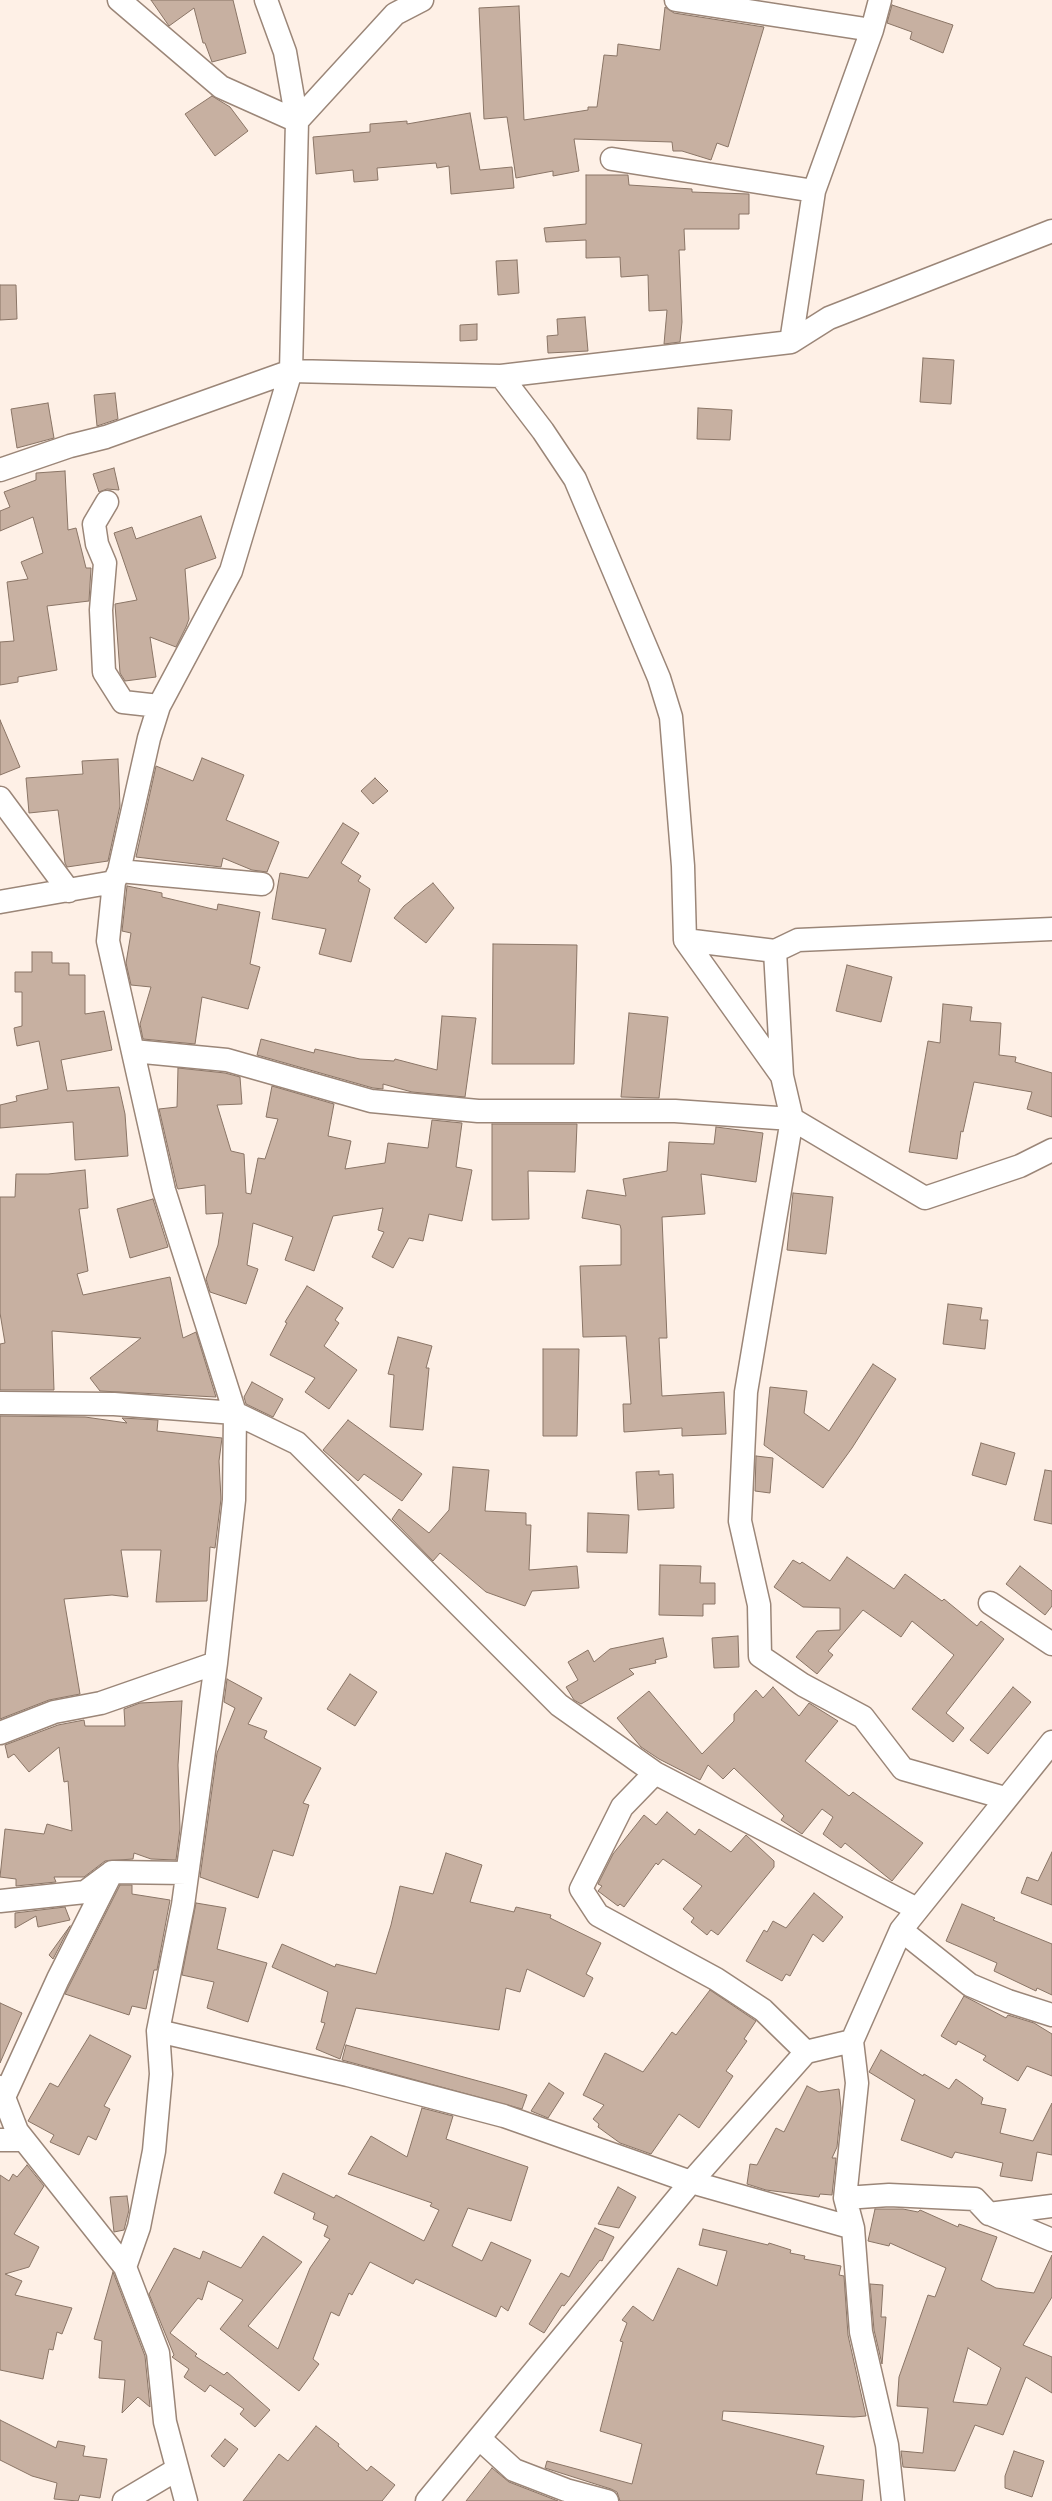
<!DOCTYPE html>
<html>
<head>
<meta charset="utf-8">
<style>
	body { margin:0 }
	canvas { display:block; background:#fef0e6 }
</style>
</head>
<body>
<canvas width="1052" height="2501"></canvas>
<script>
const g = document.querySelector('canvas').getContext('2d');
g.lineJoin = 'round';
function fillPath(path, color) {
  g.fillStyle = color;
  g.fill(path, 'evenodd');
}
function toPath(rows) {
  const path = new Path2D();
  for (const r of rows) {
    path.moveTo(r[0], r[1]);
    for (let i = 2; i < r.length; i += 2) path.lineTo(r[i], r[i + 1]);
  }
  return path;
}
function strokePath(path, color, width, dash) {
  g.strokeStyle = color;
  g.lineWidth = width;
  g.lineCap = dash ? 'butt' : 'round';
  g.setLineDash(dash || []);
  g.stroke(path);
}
const building = toPath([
	[151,0,233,0,246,53,212,62,205,43,203,43,194,8,169,26,151,0],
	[892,5,953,25,943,53,910,39,912,32,887,23,892,5],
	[519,6,524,120,588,110,588,107,597,107,604,55,617,56,618,44,660,50,665,7,674,13,764,27,728,147,717,143,711,160,682,151,673,151,672,142,574,139,579,171,553,176,553,171,516,178,507,117,484,119,479,8,519,6],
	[212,96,230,107,248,131,215,156,185,114,212,96],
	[470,113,480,170,512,167,514,188,451,194,449,166,437,168,436,163,377,168,378,180,354,182,353,170,316,174,313,137,370,132,370,124,407,121,407,124,470,113],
	[586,175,628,175,629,185,692,189,692,192,749,194,749,214,739,214,739,229,684,229,685,250,679,250,682,322,680,342,664,344,667,310,649,311,648,275,621,277,620,257,586,258,586,240,546,242,544,228,586,224,586,175],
	[517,260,519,293,498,295,496,261,517,260],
	[0,285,16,285,17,319,0,320,0,285],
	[585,317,588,351,548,353,547,336,558,335,557,319,585,317],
	[477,324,477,340,460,341,460,325,477,324],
	[923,358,954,360,951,404,920,402,923,358],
	[115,393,118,419,97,426,94,395,115,393],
	[48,403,54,438,17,448,11,409,48,403],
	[698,408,732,410,730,440,697,439,698,408],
	[114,468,119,490,107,489,99,492,93,474,114,468],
	[65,471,68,530,76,528,86,568,91,568,89,601,47,606,57,670,18,677,18,682,0,685,0,642,14,641,7,582,28,579,21,562,43,553,33,517,0,531,0,511,10,507,4,492,36,480,36,473,65,471],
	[201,516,216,558,185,569,189,619,186,627,176,647,150,637,156,677,125,681,120,673,115,604,137,600,114,533,132,527,136,539,201,516],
	[0,720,20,767,0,775,0,720],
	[202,758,244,775,226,820,279,842,267,872,252,870,223,858,221,867,136,857,156,766,193,781,202,758],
	[118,759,120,806,108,861,67,867,65,863,58,810,29,813,26,778,83,774,82,761,118,759],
	[375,778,388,791,373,804,361,791,375,778],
	[343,823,359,833,341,863,361,876,358,881,370,889,351,962,319,954,326,929,272,919,280,873,308,878,343,823],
	[433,883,454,908,426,943,394,918,404,906,433,883],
	[127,886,162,893,162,897,217,910,218,904,260,912,250,964,260,967,248,1009,202,997,195,1044,143,1039,140,1024,151,987,131,985,126,963,131,933,122,931,127,886],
	[493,944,577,945,574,1064,492,1064,493,944],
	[32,952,52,952,52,963,69,963,69,975,85,975,85,1014,104,1011,112,1050,61,1060,67,1091,119,1087,125,1114,128,1156,75,1160,73,1122,0,1128,0,1105,17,1101,16,1096,48,1089,39,1041,17,1046,14,1028,22,1026,22,992,15,992,15,972,32,972,32,952],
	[847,965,892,977,881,1022,836,1011,847,965],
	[943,1004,972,1007,970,1021,1001,1023,999,1055,1016,1057,1015,1062,1052,1073,1052,1117,1027,1109,1032,1092,974,1082,963,1132,961,1131,957,1159,909,1152,928,1041,940,1043,943,1004],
	[629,1013,668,1017,659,1098,621,1097,629,1013],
	[442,1016,476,1018,465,1097,412,1092,383,1084,383,1089,373,1088,257,1055,261,1039,314,1053,315,1049,360,1059,394,1061,395,1059,437,1070,442,1016],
	[178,1068,225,1073,240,1077,242,1104,217,1105,231,1151,244,1154,246,1193,251,1194,258,1158,265,1159,278,1119,266,1117,272,1086,334,1104,328,1136,351,1141,345,1169,385,1163,388,1143,428,1148,432,1120,462,1123,456,1167,472,1170,462,1221,429,1214,423,1241,409,1238,393,1268,372,1257,384,1232,378,1230,383,1208,333,1216,314,1271,285,1260,293,1237,253,1223,247,1265,258,1269,246,1304,210,1292,206,1279,218,1245,223,1213,206,1214,205,1185,178,1189,177,1187,159,1109,177,1107,178,1068],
	[492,1124,577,1124,575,1172,528,1171,529,1219,492,1220,492,1124],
	[716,1127,763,1133,756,1182,701,1174,705,1214,662,1217,667,1338,659,1338,662,1396,724,1392,726,1434,682,1436,682,1428,624,1432,623,1404,631,1404,626,1336,583,1337,580,1266,621,1265,621,1229,620,1225,582,1218,587,1190,626,1196,623,1179,667,1171,669,1142,714,1144,716,1127],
	[85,1170,88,1208,79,1209,88,1271,77,1274,83,1295,170,1277,183,1338,196,1332,216,1397,100,1391,90,1378,141,1338,52,1331,54,1390,0,1390,0,1344,5,1343,0,1313,0,1197,15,1197,16,1174,48,1174,85,1170],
	[793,1193,833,1197,826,1254,787,1250,793,1193],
	[153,1199,168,1247,130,1258,117,1209,153,1199],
	[307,1286,343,1308,335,1320,339,1323,324,1346,357,1370,329,1409,305,1392,315,1378,270,1355,287,1323,285,1322,307,1286],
	[948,1304,982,1308,980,1320,988,1320,985,1349,943,1344,948,1304],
	[398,1337,432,1346,426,1368,429,1368,423,1430,390,1427,394,1375,388,1374,398,1337],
	[543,1349,579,1349,577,1436,543,1436,543,1349],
	[873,1364,896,1379,852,1448,823,1488,764,1445,770,1387,807,1391,804,1413,829,1431,873,1364],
	[252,1382,283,1399,273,1417,246,1404,244,1397,252,1382],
	[0,1416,85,1417,127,1423,122,1418,158,1420,157,1431,222,1438,219,1461,221,1499,215,1548,210,1547,207,1601,156,1602,161,1550,121,1550,128,1597,112,1595,64,1599,80,1694,49,1700,0,1719,0,1416],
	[348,1420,422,1474,402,1501,364,1474,358,1481,323,1450,348,1420],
	[981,1443,1015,1453,1006,1485,972,1475,981,1443],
	[756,1456,773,1458,770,1493,755,1491,756,1456],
	[453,1467,489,1470,485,1511,526,1513,526,1525,531,1525,529,1570,577,1566,579,1588,532,1591,525,1606,486,1592,440,1553,433,1561,392,1519,399,1509,429,1533,449,1510,453,1467],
	[1045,1470,1052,1471,1052,1524,1034,1520,1045,1470],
	[659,1471,659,1475,673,1474,674,1508,638,1510,636,1472,659,1471],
	[588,1513,629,1515,627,1553,587,1552,588,1513],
	[847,1557,894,1589,905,1574,942,1601,944,1599,977,1626,981,1621,1004,1639,946,1713,964,1728,953,1742,912,1709,954,1655,912,1621,901,1637,863,1610,828,1651,833,1655,817,1674,796,1657,817,1631,840,1630,840,1608,803,1607,774,1587,793,1560,800,1564,802,1562,830,1581,847,1557],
	[660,1565,701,1566,700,1583,715,1583,715,1604,703,1604,703,1616,659,1615,660,1565],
	[1020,1566,1052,1591,1052,1606,1045,1615,1006,1584,1020,1566],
	[738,1636,739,1667,714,1668,712,1638,738,1636],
	[663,1638,667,1657,655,1660,656,1663,629,1669,634,1674,581,1704,574,1700,566,1687,578,1680,568,1662,588,1650,594,1662,610,1649,663,1638],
	[350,1674,377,1692,355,1726,327,1709,350,1674],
	[227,1679,262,1698,248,1724,267,1731,264,1738,321,1768,303,1803,309,1805,293,1856,273,1850,258,1898,200,1877,217,1753,235,1708,224,1702,227,1679],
	[773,1687,799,1716,809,1703,838,1721,805,1761,849,1796,853,1792,923,1843,892,1881,845,1843,841,1848,823,1834,833,1817,822,1809,802,1834,781,1820,784,1816,734,1768,723,1779,708,1765,700,1780,659,1759,641,1747,617,1718,649,1691,702,1754,734,1721,734,1714,756,1690,763,1698,773,1687],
	[1013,1687,1031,1702,988,1754,970,1740,1013,1687],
	[182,1701,178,1765,180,1829,176,1860,151,1859,134,1853,133,1859,105,1861,84,1877,54,1877,56,1882,16,1886,16,1879,0,1877,5,1829,44,1834,47,1824,72,1831,68,1781,64,1782,59,1747,29,1772,14,1754,8,1758,5,1745,58,1725,84,1720,85,1726,125,1726,124,1709,140,1703,182,1701],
	[667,1812,695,1835,699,1829,731,1852,746,1835,774,1861,774,1867,718,1935,711,1930,707,1935,691,1922,694,1918,683,1909,702,1886,663,1859,658,1865,656,1863,624,1907,620,1904,618,1906,598,1891,602,1886,598,1884,613,1854,644,1815,656,1825,667,1812],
	[1052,1852,1052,1905,1021,1893,1027,1877,1038,1881,1052,1852],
	[446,1853,482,1865,470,1902,514,1912,516,1907,551,1915,550,1918,601,1943,586,1974,593,1978,584,1997,527,1969,520,1992,506,1988,499,2030,356,2008,340,2059,316,2049,325,2023,321,2022,328,1992,272,1967,282,1944,335,1967,336,1964,376,1974,391,1925,400,1886,433,1894,446,1853],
	[120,1885,132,1885,132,1894,170,1900,157,1970,154,1970,146,2009,132,2006,129,2015,65,1994,120,1885],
	[814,1893,843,1917,823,1942,813,1934,790,1976,786,1974,782,1981,746,1961,764,1930,767,1932,773,1921,786,1928,814,1893],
	[196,1903,226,1908,217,1949,267,1963,248,2022,207,2008,214,1982,182,1975,196,1903],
	[962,1904,995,1918,993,1920,1052,1944,1052,1995,1037,1988,1036,1991,994,1971,997,1963,946,1941,962,1904],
	[65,1907,70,1920,38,1927,36,1916,15,1928,15,1913,65,1907],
	[70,1926,53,1959,49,1955,70,1926],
	[710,1990,756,2021,744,2039,747,2041,726,2071,733,2076,699,2128,679,2114,651,2154,620,2143,598,2127,599,2124,593,2119,604,2105,583,2095,605,2053,643,2072,672,2032,676,2035,710,1990],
	[964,1996,1006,2018,1008,2015,1034,2023,1052,2034,1052,2076,1027,2066,1018,2081,983,2060,986,2056,958,2041,956,2045,941,2036,964,1996],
	[0,2003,22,2013,0,2063,0,2003],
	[90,2035,131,2056,104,2106,110,2109,96,2140,88,2136,79,2155,50,2142,54,2135,28,2121,50,2083,58,2087,90,2035],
	[346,2045,504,2088,527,2095,522,2109,342,2060,346,2045],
	[881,2050,923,2076,924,2074,949,2089,956,2079,983,2098,981,2104,1006,2109,1000,2133,1033,2141,1052,2103,1052,2155,1037,2152,1032,2181,1000,2176,1003,2163,955,2152,952,2158,901,2140,915,2100,869,2072,881,2050],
	[549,2083,564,2093,548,2118,531,2111,549,2083],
	[807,2086,819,2092,839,2089,841,2108,837,2147,832,2158,836,2158,832,2195,820,2194,819,2197,766,2190,747,2184,750,2164,757,2165,776,2128,784,2132,807,2086],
	[422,2108,453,2116,446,2139,528,2167,511,2221,468,2208,452,2246,482,2261,491,2242,531,2260,508,2311,501,2306,496,2317,416,2279,413,2284,370,2262,352,2295,349,2293,339,2316,331,2312,313,2359,319,2364,299,2391,220,2329,243,2300,208,2281,202,2300,198,2298,170,2333,197,2354,195,2356,224,2375,227,2372,270,2410,255,2427,240,2414,244,2409,210,2385,205,2392,184,2377,189,2369,172,2357,174,2355,149,2294,174,2248,200,2259,203,2251,241,2268,263,2236,302,2262,248,2326,278,2349,310,2268,330,2239,324,2236,328,2226,313,2219,315,2213,274,2193,283,2173,334,2198,336,2195,424,2241,439,2210,430,2206,432,2203,348,2174,371,2136,407,2157,422,2108],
	[27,2165,44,2186,14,2234,39,2247,29,2267,5,2274,22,2281,15,2295,72,2308,62,2334,57,2332,53,2350,49,2349,43,2379,0,2370,0,2175,9,2181,13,2174,17,2177,27,2165],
	[618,2187,636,2197,619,2228,598,2224,618,2187],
	[127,2196,129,2210,124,2230,114,2232,110,2197,127,2196],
	[875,2209,903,2209,918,2212,920,2210,958,2227,959,2224,997,2237,981,2280,996,2288,1034,2293,1052,2255,1052,2297,1023,2345,1052,2357,1052,2393,1026,2377,1003,2435,975,2425,955,2471,903,2467,901,2451,923,2453,928,2408,897,2406,899,2377,928,2295,935,2297,946,2268,890,2243,889,2246,868,2241,875,2209],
	[968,2348,1001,2368,987,2405,953,2402,968,2348],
	[595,2228,614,2237,602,2261,600,2260,564,2306,562,2305,544,2333,529,2324,561,2273,569,2277,595,2228],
	[703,2229,768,2245,769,2243,791,2250,790,2253,805,2256,804,2259,841,2266,839,2275,844,2276,848,2335,866,2416,854,2417,723,2411,722,2420,824,2446,816,2474,864,2480,862,2501,620,2501,617,2492,611,2489,545,2468,547,2461,632,2484,642,2444,600,2431,623,2342,620,2341,627,2323,622,2320,633,2306,653,2321,678,2268,717,2286,727,2251,699,2245,703,2229],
	[113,2272,145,2356,150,2407,138,2397,122,2413,125,2380,99,2378,102,2341,94,2339,113,2272],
	[870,2284,883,2285,881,2317,886,2317,882,2364,874,2330,870,2284],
	[0,2420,56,2448,58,2441,85,2446,83,2456,107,2459,100,2498,80,2495,78,2501,54,2499,57,2483,32,2476,0,2460,0,2420],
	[316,2426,339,2444,338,2446,367,2471,371,2466,395,2485,382,2501,243,2501,279,2454,288,2461,316,2426],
	[225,2439,238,2449,224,2467,211,2456,225,2439],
	[1014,2451,1044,2461,1032,2497,1005,2488,1005,2476,1014,2451],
	[492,2468,509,2482,558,2501,466,2501,492,2468]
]);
const street = toPath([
	[119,0,221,87,297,121],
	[266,0,285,52,297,121,291,371,231,571,159,706,149,738,119,871,114,882,108,941,164,1190,235,1413,297,1443,559,1705,655,1773,917,1909],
	[676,0,872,30],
	[297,121,395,14,422,0],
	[612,159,814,191],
	[791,342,814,191,872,30,880,0],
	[501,376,543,431,575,479,659,678,671,717,683,866,685,940,782,1076,792,1119,746,1392,740,1521,759,1605,760,1656,803,1685,863,1717,903,1769,1005,1798],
	[0,470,70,446,106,437,291,371,501,376,791,342,829,318,1052,231],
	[107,502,94,524,97,544,105,563,101,610,104,672,123,702,159,706],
	[0,798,69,891],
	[119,871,262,884],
	[0,902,114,882],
	[685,940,775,951],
	[133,1051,227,1060,371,1101,478,1111,675,1111,792,1119,925,1198,1020,1166,1052,1150],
	[782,1076,775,951,798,940,1052,929],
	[0,1403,114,1404,235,1413,234,1500,216,1663,183,1905,158,2031,161,2074,154,2151,139,2227,125,2267],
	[990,1603,1052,1644],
	[0,1733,54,1712,101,1703,216,1663],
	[655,1773,622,1807,581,1889,598,1915,716,1979,763,2010,806,2052],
	[0,1901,85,1892,112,1872,187,1873],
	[901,1930,970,1985,1008,2001,1052,2015],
	[158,2031,348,2075,504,2116,691,2182,853,2228],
	[852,2041,857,2083,845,2198,853,2228,861,2332,887,2445,893,2501],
	[0,2087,17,2131,125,2267,158,2353,165,2422,186,2501],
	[5,2095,58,1979,112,1872],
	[0,2140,24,2140],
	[845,2198,889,2195,975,2199,989,2214,1052,2206],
	[990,2214,1052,2240],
	[480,2439,514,2470,566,2490,607,2501],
	[124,2501,176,2470],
	[427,2501,691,2182,806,2052,852,2041,901,1930,1052,1742]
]);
fillPath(building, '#c7b0a1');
strokePath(building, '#8a7566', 1);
strokePath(street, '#9b8678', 25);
strokePath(street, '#fff', 22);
</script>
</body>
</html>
